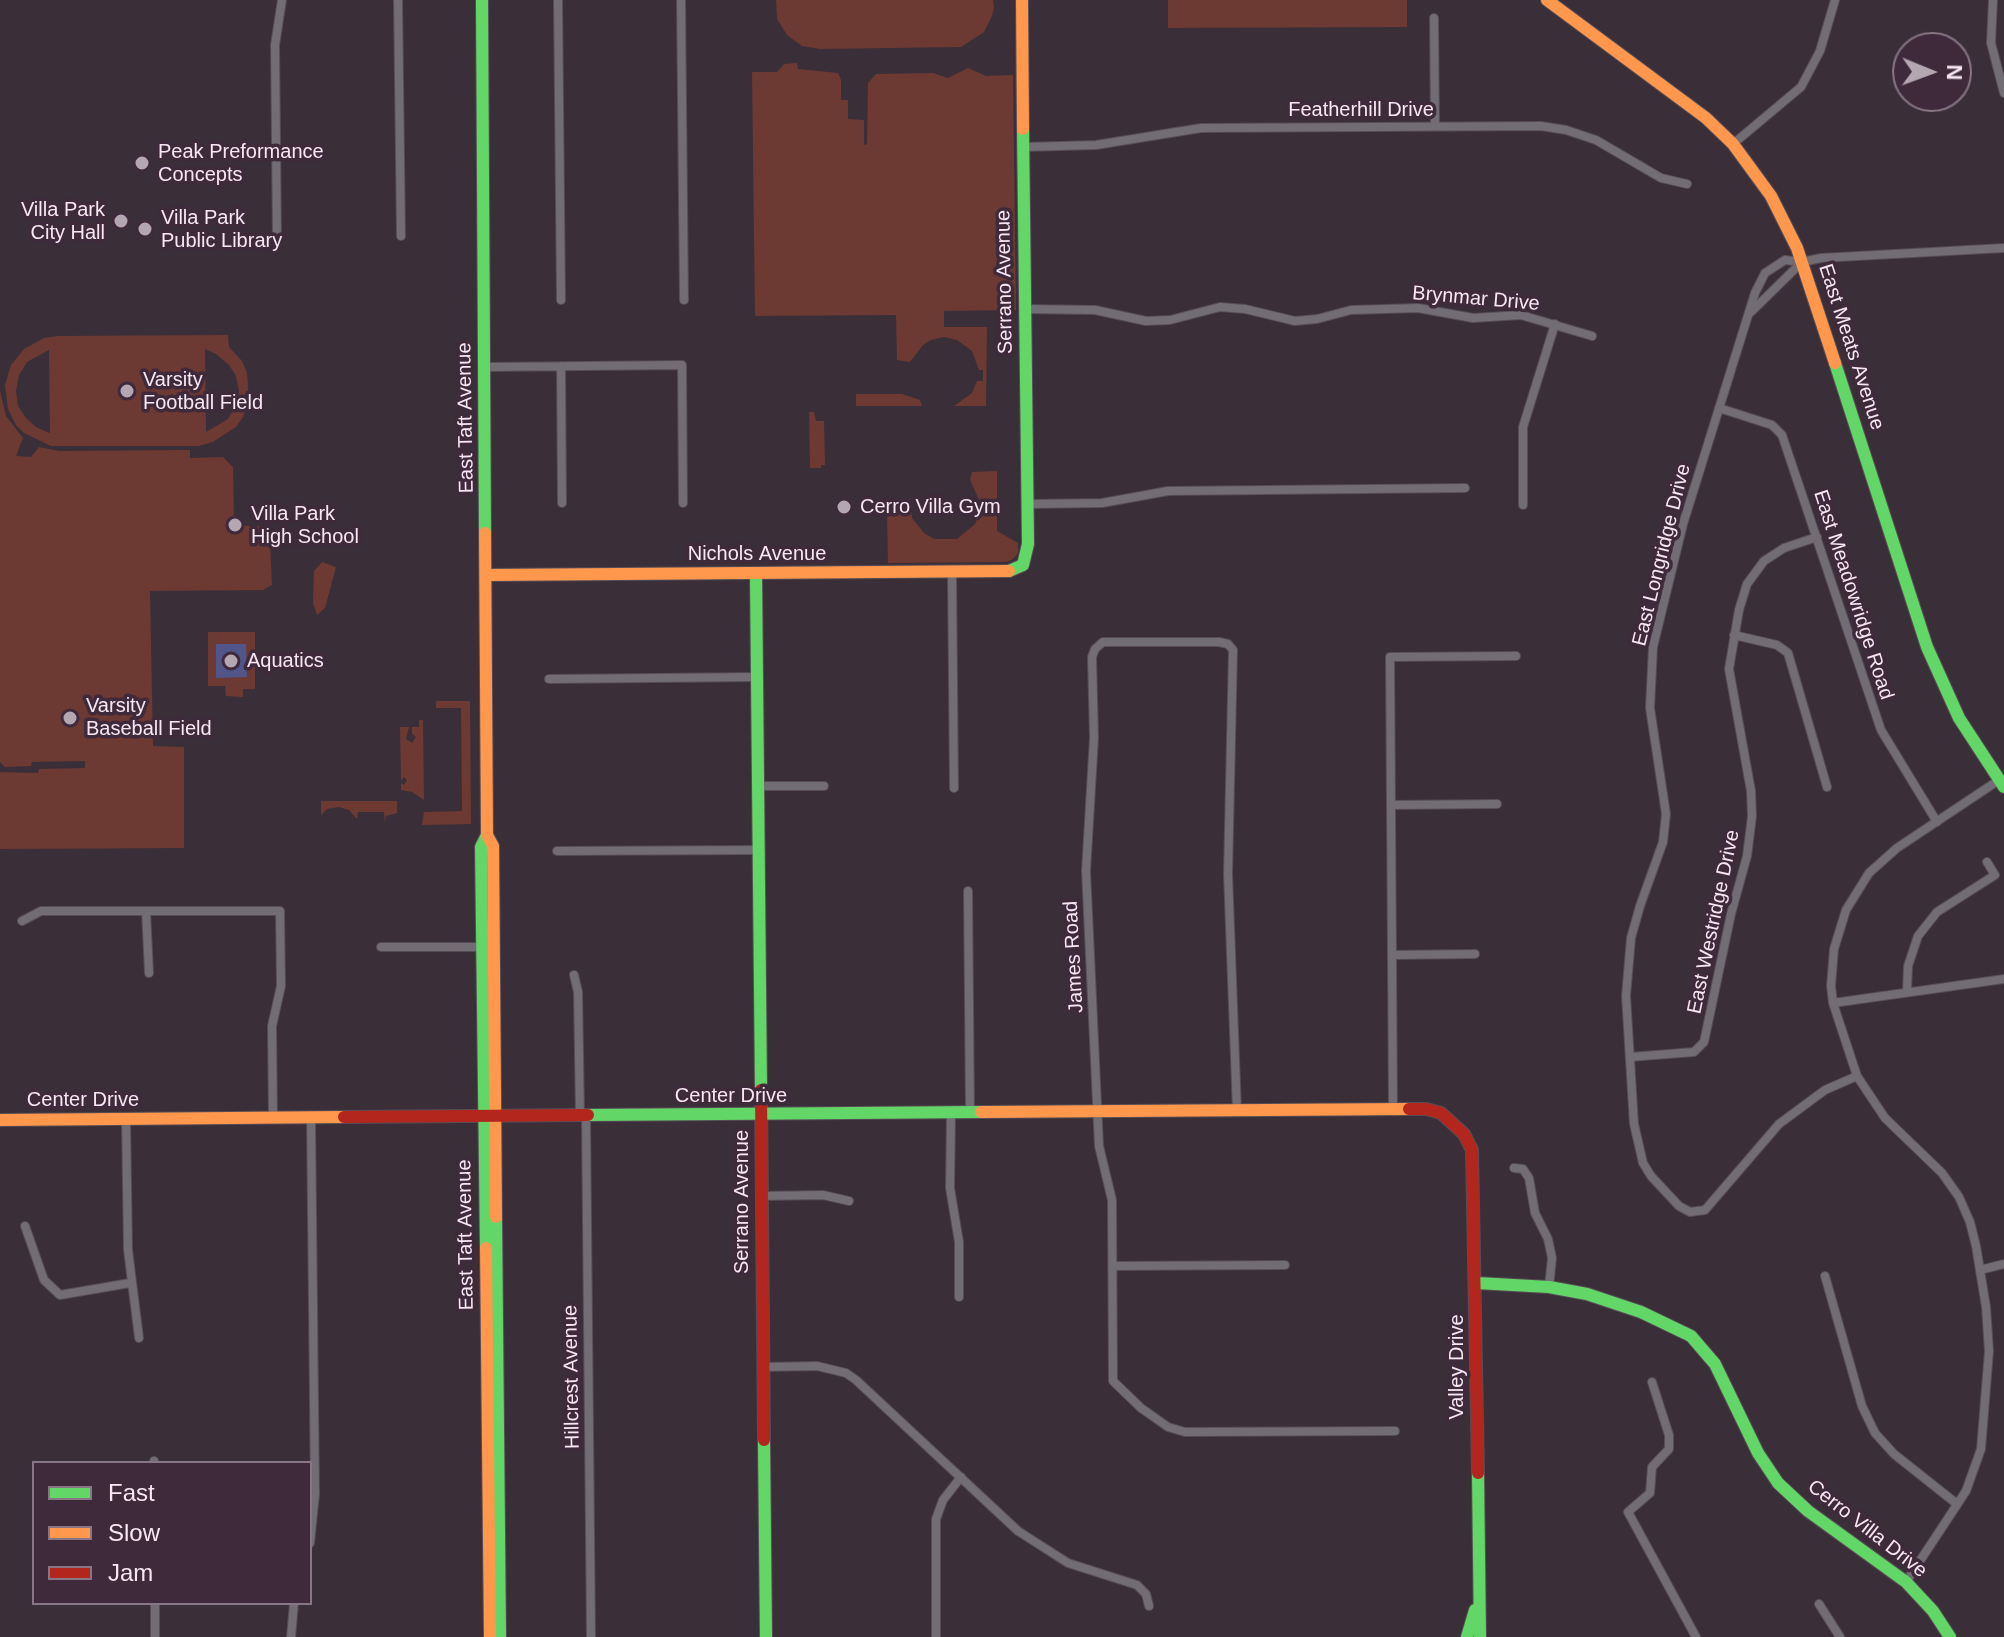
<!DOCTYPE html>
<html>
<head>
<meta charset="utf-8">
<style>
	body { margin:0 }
	#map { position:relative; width:2004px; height:1637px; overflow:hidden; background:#3a2f38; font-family:Arial,sans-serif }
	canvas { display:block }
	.legend { position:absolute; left:32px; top:1461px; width:280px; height:144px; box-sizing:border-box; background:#3f2a3b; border:2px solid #887684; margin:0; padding:10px 14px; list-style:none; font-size:24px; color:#f6e7f2 }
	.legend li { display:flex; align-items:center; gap:16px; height:40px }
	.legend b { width:40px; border:2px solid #887684 }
	.north { position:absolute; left:1892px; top:32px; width:80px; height:80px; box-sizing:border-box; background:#3f2a3b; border:2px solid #887684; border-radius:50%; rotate:91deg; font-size:22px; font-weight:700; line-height:32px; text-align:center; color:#f6e7f2 }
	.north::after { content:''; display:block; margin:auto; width:28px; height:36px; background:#b4a7b1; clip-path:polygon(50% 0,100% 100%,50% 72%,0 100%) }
</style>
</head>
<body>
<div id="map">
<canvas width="2004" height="1637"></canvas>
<ul class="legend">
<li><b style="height:10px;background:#63d668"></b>Fast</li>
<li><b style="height:10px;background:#ff974d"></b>Slow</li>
<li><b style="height:10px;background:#b3261e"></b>Jam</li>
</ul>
<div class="north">N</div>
</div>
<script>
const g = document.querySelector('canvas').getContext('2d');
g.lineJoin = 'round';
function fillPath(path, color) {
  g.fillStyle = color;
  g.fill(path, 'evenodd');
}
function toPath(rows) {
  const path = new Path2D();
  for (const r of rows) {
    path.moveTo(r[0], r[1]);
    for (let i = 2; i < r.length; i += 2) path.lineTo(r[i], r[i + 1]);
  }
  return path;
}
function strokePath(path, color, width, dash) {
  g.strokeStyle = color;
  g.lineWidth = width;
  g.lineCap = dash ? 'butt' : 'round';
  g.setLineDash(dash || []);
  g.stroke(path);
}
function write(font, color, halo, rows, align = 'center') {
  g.font = font + ' Arial,sans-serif';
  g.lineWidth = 7;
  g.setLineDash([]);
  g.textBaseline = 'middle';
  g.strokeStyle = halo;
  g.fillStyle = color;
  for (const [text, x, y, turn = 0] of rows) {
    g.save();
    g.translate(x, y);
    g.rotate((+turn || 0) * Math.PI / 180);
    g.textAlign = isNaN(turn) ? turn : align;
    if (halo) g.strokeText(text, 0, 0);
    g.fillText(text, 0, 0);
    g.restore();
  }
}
const green = toPath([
	[776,0,993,0,994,7,992,16,984,32,961,47,820,49,802,46,787,35,777,19],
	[1168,0,1407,0,1407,27,1168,28],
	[797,63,798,69,838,73,841,80,841,100,848,100,848,119,864,120,864,145,867,144,868,83,876,74,933,73,948,78,968,68,986,76,1013,75,1016,310,944,311,944,327,987,327,986,406,954,406,972,393,977,381,983,381,983,370,979,370,972,351,957,340,944,337,931,340,923,345,910,362,897,360,896,315,755,316,752,72,777,72,784,64],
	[228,335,229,347,242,361,247,373,249,399,243,417,236,427,213,442,198,446,51,446,24,433,16,425,8,409,5,385,11,365,24,349,44,338,58,336],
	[205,349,216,354,229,365,236,376,239,391,235,407,228,419,206,432],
	[49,350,50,432,49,433,36,427,26,418,18,406,16,391,19,375,27,362],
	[0,391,6,416,23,438,16,456,31,457,39,447,59,451,190,450,190,458,223,457,233,467,234,519,246,526,263,526,270,541,272,585,263,590,150,591,153,746,184,747,184,848,0,849,0,772,38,773,39,769,85,768,85,761,32,762,31,766,5,767,0,762],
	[856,394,902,394,920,400,922,406,856,406],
	[809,412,814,412,816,421,824,421,825,465,821,465,821,468,810,468],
	[997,471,997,531,1018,543,1018,553,1013,559,1007,562,888,563,887,510,890,507,897,513,905,505,899,499,906,499,906,508,911,508,912,518,924,533,934,539,957,539,975,524,979,513,980,502,970,480,972,472],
	[322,562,336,567,325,608,317,615,313,603,314,571],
	[208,632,255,632,255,689,243,689,243,697,226,696,225,686,208,686],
	[436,701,470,701,471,824,422,825,424,812,462,811,461,708,436,708],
	[419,720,423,720,424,800,412,792,401,790,401,783,404,785,407,780,404,777,401,780,400,727,409,727,406,739,412,743,416,737,412,734,412,727,419,727],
	[321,801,397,801,397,813,386,816,385,823,384,812,358,812,357,819,349,810,339,807,327,809,321,815]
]);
const water = toPath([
	[216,644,246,644,247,677,216,678]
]);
const street = toPath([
	[398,0,401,236],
	[558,0,561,300],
	[681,0,684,300],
	[1993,0,1991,43,2004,93],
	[1434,18,1435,126],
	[1733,144,1801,87,1820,51,1835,0],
	[1024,147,1096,145,1201,128,1541,126,1566,130,1596,140,1661,178,1687,184],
	[277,240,275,45,282,0],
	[1025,309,1095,310,1146,321,1170,320,1220,307,1245,309,1295,321,1317,319,1351,310,1418,308,1473,318,1521,315,1592,336],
	[1751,312,1802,262],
	[561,366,562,503],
	[486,367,682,365,683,503],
	[1719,408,1772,425,1782,435,1881,730,1937,822],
	[1028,504,1102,503,1168,491,1465,488],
	[1523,505,1523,427,1555,324],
	[952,573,954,788],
	[1734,635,1777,645,1788,653,1827,787],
	[549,679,757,677],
	[758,786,824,786],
	[1391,805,1497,804],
	[557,851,759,850],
	[968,891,970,1114],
	[146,911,149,973],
	[22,921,41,911,280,911,281,986,272,1026,273,1119],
	[381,947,485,947],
	[1392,955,1475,954],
	[574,975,578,992,580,1117],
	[1907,992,1908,966,1918,936,1937,912,1995,875,1987,862],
	[1833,1003,2004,979],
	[1630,1057,1694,1052,1704,1042,1731,914,1747,856,1752,816,1751,791,1729,669,1739,610,1747,584,1764,561,1784,548,1817,537],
	[1857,1076,1825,1090,1779,1124,1705,1210,1690,1212,1679,1206,1651,1176,1643,1163,1634,1124,1626,996,1631,938,1640,906,1663,842,1666,814,1650,708,1653,647,1683,524,1755,293,1765,273,1785,260,1802,262,1821,258,2004,248],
	[1393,1110,1390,657,1516,656],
	[1237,1111,1228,874,1233,650,1228,644,1219,642,1103,642,1095,649,1092,657,1094,738,1086,871,1099,1146,1112,1200,1113,1381,1141,1408,1168,1427,1185,1432,1395,1431],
	[951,1115,950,1188,959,1242,959,1297],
	[586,1116,591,1637],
	[126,1120,128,1250,139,1338],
	[1514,1168,1523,1169,1529,1178,1535,1213,1548,1239,1552,1258,1549,1287],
	[762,1196,823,1195,849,1201],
	[25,1226,44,1280,60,1295,130,1283],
	[1113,1266,1285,1265],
	[1980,1270,2004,1264],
	[1825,1276,1862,1406,1875,1433,1894,1454,1957,1504],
	[763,1367,817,1366,846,1373,856,1380,1018,1531,1068,1563,1137,1585,1146,1594,1149,1606],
	[1652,1382,1669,1435,1669,1449,1652,1467,1650,1493,1628,1512,1696,1637],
	[154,1461,154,1463],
	[310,1543,315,1494,311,1119],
	[1906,1582,1966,1491,1981,1449,1989,1351,1986,1307,1976,1246,1970,1222,1959,1197,1942,1173,1885,1118,1857,1076,1833,1003,1831,986,1834,949,1846,910,1869,873,1897,848,1999,780],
	[155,1603,155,1637],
	[1819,1604,1840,1637],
	[291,1637,294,1603],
	[936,1637,936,1519,943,1500,961,1477]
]);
const fast = toPath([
	[482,0,485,533],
	[1835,363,1927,647,1959,718,2004,787],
	[1009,571,1023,565,1028,544,1023,129],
	[756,574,761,1090],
	[588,1115,981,1112],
	[496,1217,500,1637],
	[486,1248,481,847,487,835],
	[1477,1283,1549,1287,1587,1294,1641,1312,1691,1336,1715,1364,1758,1453,1778,1483,1808,1511,1906,1582,1933,1611,1950,1637],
	[764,1440,766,1637],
	[1478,1473,1480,1637],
	[1467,1637,1475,1610]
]);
const slow = toPath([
	[1022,0,1023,129],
	[1547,0,1706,118,1733,144,1771,196,1797,248,1835,363],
	[485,533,487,835,493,846,496,1217],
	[487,575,1009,571],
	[981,1112,1409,1109],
	[0,1120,344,1117],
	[486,1248,490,1637]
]);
const jam = toPath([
	[761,1090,764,1440],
	[1409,1109,1426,1109,1441,1113,1464,1134,1472,1150,1478,1473],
	[344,1117,588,1115]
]);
const markers = [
	[142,163,8,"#b4a7b1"],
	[121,221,8,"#b4a7b1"],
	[145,229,8,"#b4a7b1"],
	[127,391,8,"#b4a7b1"],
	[844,507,8,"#b4a7b1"],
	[235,525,8,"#b4a7b1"],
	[231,661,8,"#b4a7b1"],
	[70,718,8,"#b4a7b1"]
];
const streetNames = [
	["Featherhill Drive",1361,110],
	["Serrano Avenue",1005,282,-91],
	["Brynmar Drive",1476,299,5],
	["East Meats Avenue",1851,347,72],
	["East Taft Avenue",466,418,-91],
	["Nichols Avenue",757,554],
	["East Longridge Drive",1662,555,-76],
	["East Meadowridge Road",1853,595,72],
	["East Westridge Drive",1714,922,-78],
	["James Road",1074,957,-93],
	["Center Drive",731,1096],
	["Center Drive",83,1100],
	["Serrano Avenue",742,1202,-90],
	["East Taft Avenue",466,1235,-91],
	["Valley Drive",1457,1367,-90],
	["Hillcrest Avenue",572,1377,-91],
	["Cerro Villa Drive",1867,1529,38]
];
const poiNames = [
	["Peak Preformance",158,152],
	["Concepts",158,175],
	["Villa Park",105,210,"right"],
	["City Hall",105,233,"right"],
	["Villa Park",161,218],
	["Public Library",161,241],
	["Varsity",143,380],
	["Football Field",143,403],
	["Cerro Villa Gym",860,507],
	["Villa Park",251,514],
	["High School",251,537],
	["Aquatics",247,661],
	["Varsity",86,706],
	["Baseball Field",86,729]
];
fillPath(green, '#6d3933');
fillPath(water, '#50558a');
strokePath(street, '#574d55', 10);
strokePath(fast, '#574d55', 14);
strokePath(slow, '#574d55', 14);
strokePath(jam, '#574d55', 14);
strokePath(street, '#726c75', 8);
strokePath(fast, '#63d668', 12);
strokePath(slow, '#ff974d', 12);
strokePath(jam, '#b3261e', 12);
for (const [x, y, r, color] of markers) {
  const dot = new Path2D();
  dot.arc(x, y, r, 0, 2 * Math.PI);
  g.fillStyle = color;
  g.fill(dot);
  strokePath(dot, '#3f2a3b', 3);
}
write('20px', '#f6e7f2', '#3f2a3b', streetNames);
write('20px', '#f6e7f2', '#3f2a3b', poiNames, 'left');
</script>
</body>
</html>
